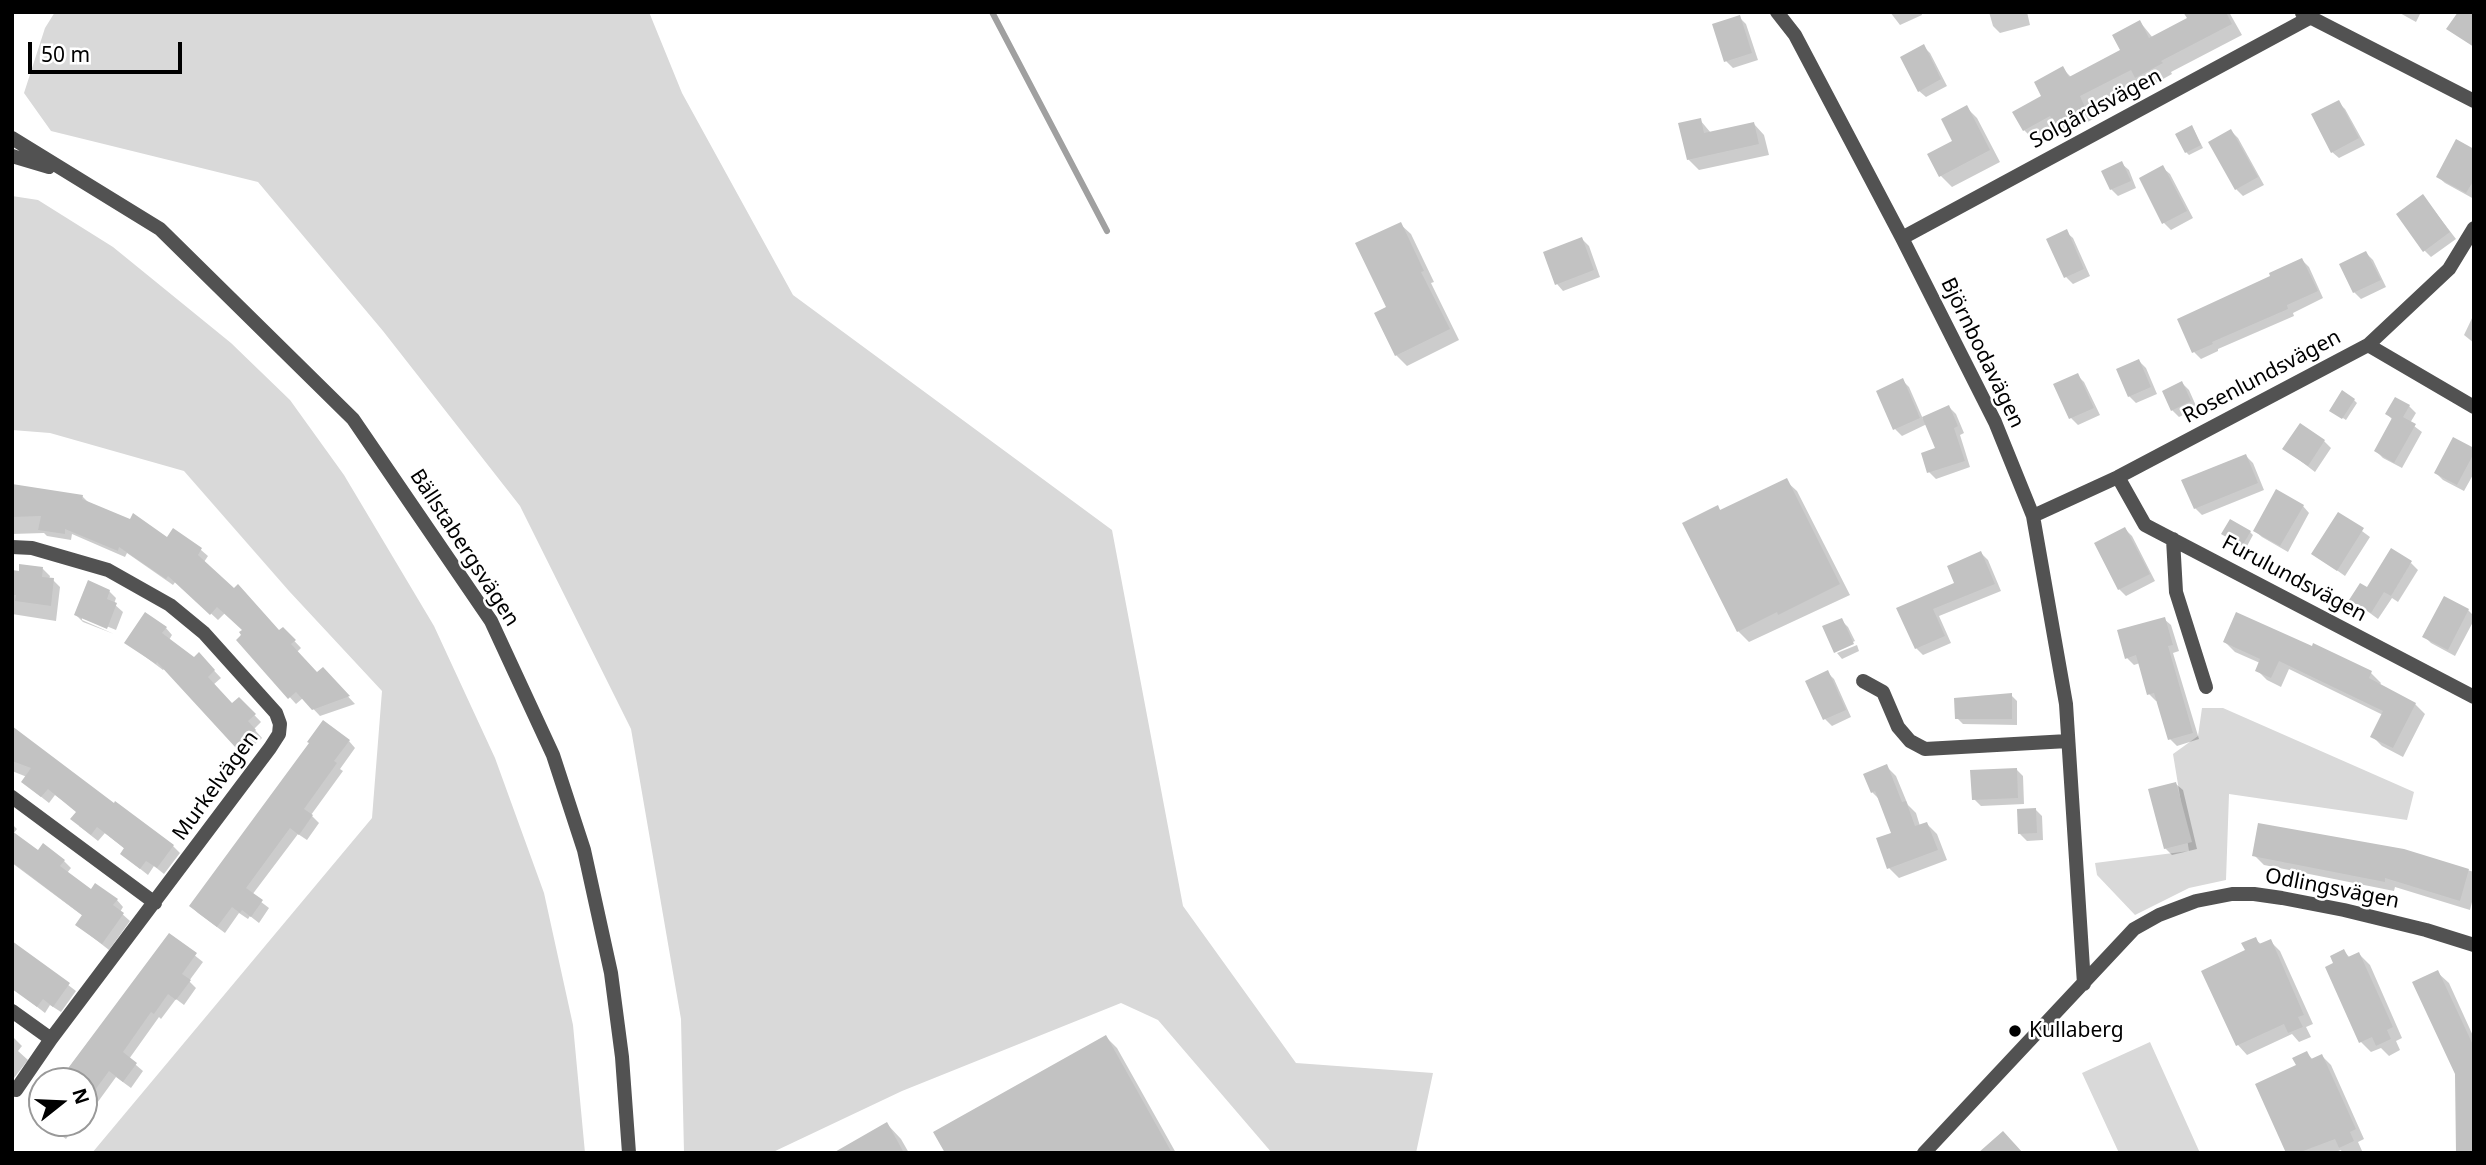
<!DOCTYPE html>
<html>
<head>
<meta charset="utf-8">
<style>
	body { margin:0 }
	#map { position:relative; width:2486px; height:1165px; overflow:hidden; background:#fff; font-family:"Noto Sans",sans-serif }
	canvas { display:block }
	.frame { position:absolute; inset:0; border:14px solid #000; pointer-events:none }
	.north { position:absolute; left:28px; top:1067px; width:70px; height:70px; box-sizing:border-box; background:#fff; border:2px solid #999; border-radius:50%; rotate:72deg; font-size:19px; font-weight:700; line-height:28px; text-align:center; color:#000 }
	.north::after { content:''; display:block; margin:auto; width:24px; height:32px; background:#000; clip-path:polygon(50% 0,100% 100%,50% 72%,0 100%) }
	.scale { position:absolute; left:28px; top:42px; width:154px; height:32px; box-sizing:border-box; border:4px solid #000; border-top:0; padding-left:9px; font-size:21px; line-height:24px; white-space:nowrap; color:#000; -webkit-text-stroke:5px #fff; paint-order:stroke }
</style>
</head>
<body>
<div id="map">
<canvas width="2486" height="1165"></canvas>
<div class="frame"></div>
<div class="north">N</div>
<div class="scale">50 m</div>
</div>
<script>
const g = document.querySelector('canvas').getContext('2d');
g.lineJoin = 'round';
function fillPath(path, color) {
  g.fillStyle = color;
  g.fill(path, 'evenodd');
}
function toPath(rows) {
  const path = new Path2D();
  for (const r of rows) {
    path.moveTo(r[0], r[1]);
    for (let i = 2; i < r.length; i += 2) path.lineTo(r[i], r[i + 1]);
  }
  return path;
}
function strokePath(path, color, width, dash) {
  g.strokeStyle = color;
  g.lineWidth = width;
  g.lineCap = dash ? 'butt' : 'round';
  g.setLineDash(dash || []);
  g.stroke(path);
}
function write(font, color, halo, rows, align = 'center') {
  g.font = font + ' "Noto Sans",sans-serif';
  g.lineWidth = 5;
  g.setLineDash([]);
  g.textBaseline = 'middle';
  g.strokeStyle = halo;
  g.fillStyle = color;
  for (const [text, x, y, turn = 0] of rows) {
    g.save();
    g.translate(x, y);
    g.rotate((+turn || 0) * Math.PI / 180);
    g.textAlign = isNaN(turn) ? turn : align;
    if (halo) g.strokeText(text, 0, 0);
    g.fillText(text, 0, 0);
    g.restore();
  }
}
const green = toPath([
	[55,12,649,12,682,93,793,295,1112,530,1183,906,1296,1063,1433,1073,1416,1153,1272,1153,1158,1020,1121,1003,902,1091,771,1153,684,1153,681,1019,631,729,520,506,383,331,258,182,51,131,24,93,45,28],
	[12,196,38,200,113,247,231,343,290,400,344,475,434,626,495,758,544,893,573,1025,585,1153,92,1153,372,818,382,691,289,591,184,471,50,433,12,430],
	[2202,708,2223,708,2414,792,2407,820,2229,794,2226,880,2189,888,2135,915,2097,875,2095,863,2189,851,2173,754,2198,736],
	[2150,1042,2200,1153,2119,1153,2082,1073]
]);
const shadow = toPath([
	[1890,12,1921,12,1922,15,1900,25],
	[1989,12,2027,12,2030,25,2000,33,1993,26],
	[2185,12,2229,12,2242,35,2171,72,2172,74,2147,88,2140,81,2089,107,2095,118,2066,134,2059,127,2035,141,2024,130,2062,68,2071,77,2122,51,2140,22,2153,38,2189,19],
	[2398,12,2421,12,2416,22],
	[1739,17,1746,24,1758,60,1733,68,1726,61],
	[1923,46,1930,53,1947,86,1926,97,1919,91],
	[2338,102,2345,109,2365,145,2339,158,2332,152],
	[1967,108,1977,118,2000,162,1952,187,1941,176,1929,154,1954,141],
	[1700,120,1711,133,1754,124,1764,135,1769,155,1699,170,1688,159],
	[2194,130,2203,148,2189,155,2186,152],
	[2231,131,2238,138,2264,185,2243,196,2236,189],
	[2474,151,2474,199,2445,183,2438,177],
	[2122,164,2129,170,2136,188,2118,196,2111,189],
	[2163,168,2170,174,2193,218,2171,230,2164,223],
	[2423,196,2456,239,2431,257,2424,250],
	[1400,224,1411,234,1434,282,1431,283,1459,340,1407,366,1396,355,1388,308],
	[2066,232,2073,238,2090,276,2073,284,2066,277],
	[1582,239,1589,246,1600,277,1563,291,1557,284],
	[2366,253,2373,260,2386,287,2361,299,2354,292],
	[2302,260,2309,267,2323,298,2293,313,2294,316,2218,349,2218,351,2201,359,2194,352,2272,277],
	[2474,314,2474,343,2464,335],
	[2139,361,2146,368,2157,394,2136,403,2129,396],
	[2077,375,2084,382,2100,415,2078,425,2071,418,2055,385],
	[1903,381,1909,387,1923,419,1949,407,1956,414,1964,433,1960,435,1970,467,1936,479,1929,472,1938,449,1927,424,1902,436,1895,429],
	[2182,383,2189,390,2197,408,2179,417,2172,410],
	[2354,400,2357,403,2346,420,2332,411],
	[2409,406,2416,413,2410,423,2422,432,2402,468,2383,458,2376,451,2393,420,2387,414],
	[2324,441,2331,448,2315,472,2285,449],
	[2474,450,2474,473,2464,491,2443,480,2436,473],
	[2246,456,2253,463,2264,490,2202,515,2195,508],
	[1786,481,1797,491,1850,595,1749,642,1738,631,1717,507,1721,511],
	[12,486,82,496,89,503,167,539,174,531,201,550,208,556,204,562,280,632,283,629,301,648,297,652,317,674,329,676,355,704,320,716,303,698,296,704,238,640,244,630,225,613,218,620,176,581,173,585,127,553,125,557,72,534,71,540,47,536,44,533,12,534],
	[2303,506,2309,513,2288,552,2262,537,2255,531],
	[2339,514,2370,537,2345,576,2314,554],
	[2125,529,2132,536,2155,581,2126,596,2119,589],
	[2250,532,2253,535,2246,548,2226,537],
	[1981,553,1988,560,2001,591,1939,616,1951,643,1923,655,1916,648,1899,609,1956,583],
	[2411,563,2418,570,2398,602,2392,598,2378,619,2352,600],
	[43,569,50,576,49,580,53,580,60,587,56,621,12,614,12,573],
	[109,591,116,598,114,604,123,612,116,630,82,616,82,620,114,634,83,622,76,615],
	[2468,610,2474,616,2474,620,2455,656,2431,643,2424,636],
	[2164,619,2171,625,2179,651,2173,653,2199,739,2177,746,2170,739,2158,701,2156,701,2149,694,2140,663,2134,665,2127,658],
	[1841,620,1848,627,1855,641,1836,650,1836,652,1824,627],
	[166,628,172,635,169,640,194,659,206,662,221,678,213,685,232,706,239,699,261,722,254,729,262,738,244,754,165,668,163,670,127,643],
	[2225,642,2371,673,2381,683,2379,686,2415,704,2425,714,2403,757,2382,746,2372,736,2383,715,2289,669,2281,687,2267,680,2257,670,2260,663,2235,652],
	[1857,645,1859,651,1842,659,1837,653],
	[1828,673,1834,679,1851,717,1832,726,1825,719],
	[2011,695,2017,701,2017,725,1963,724,1957,718,1978,696],
	[349,741,355,748,340,769,343,771,311,815,319,823,307,840,298,834,252,895,269,908,259,923,250,916,248,919,239,913,225,933,198,913,191,906],
	[12,743,173,846,180,853,164,874,154,866,148,875,129,860,125,849,105,833,98,841,79,826,78,812,55,795,49,803,30,788,27,777,12,771],
	[1886,766,1896,776,1908,805,1916,813,1920,826,1927,824,1937,834,1947,860,1899,878,1889,868,1893,834,1881,801,1872,792],
	[2016,769,2023,776,2024,804,1981,806,1974,799],
	[2176,784,2183,790,2197,849,2172,855,2165,848],
	[2035,809,2042,816,2043,840,2027,841,2020,834],
	[12,824,17,829,13,834,38,853,64,861,71,868,67,873,92,891,117,900,123,907,120,912,130,921,109,950,77,925,83,916,12,863],
	[2404,851,2474,872,2474,903,2472,902,2470,910,2395,887,2394,891,2264,865,2254,855],
	[169,935,203,962,189,981,196,988,184,1005,176,999,161,1019,159,1017,129,1059,143,1071,131,1088,116,1077,84,1121,84,1081,59,1081],
	[2255,939,2262,945,2270,941,2280,951,2313,1024,2306,1027,2311,1037,2299,1042,2292,1034,2247,1055,2238,1045,2204,972,2247,951],
	[12,942,76,991,61,1012,50,1005,45,1013,18,992],
	[2344,951,2350,958,2359,954,2370,965,2402,1038,2396,1041,2400,1050,2389,1056,2381,1048,2371,1052,2361,1042,2335,964],
	[2438,973,2449,983,2474,1038,2474,1153],
	[12,1036,22,1046,18,1051,28,1060,14,1078,12,1077],
	[1106,1037,1117,1048,1176,1153,947,1153],
	[2307,1053,2313,1060,2322,1056,2331,1065,2364,1139,2358,1142,2363,1153,2342,1153,2341,1150,2333,1153,2288,1153,2298,1066],
	[42,1103,42,1121,34,1114],
	[44,1123,77,1123,66,1139],
	[887,1124,901,1139,909,1153,836,1153]
]);
const stream = toPath([
	[992,12,1107,231]
]);
const building = toPath([
	[2183,12,2226,12,2232,24,2161,61,2163,63,2135,78,2131,70,2080,96,2085,107,2054,124,2050,116,2023,131,2012,112,2041,96,2034,82,2063,66,2069,77,2120,50,2112,35,2140,20,2149,38,2187,18],
	[2458,12,2474,12,2474,47,2446,29],
	[1740,15,1752,53,1724,62,1712,24],
	[1924,44,1941,79,1918,92,1900,57],
	[2339,100,2359,138,2331,153,2311,114],
	[1967,105,1990,150,1939,177,1927,154,1952,141,1941,119],
	[1701,118,1704,133,1754,122,1759,144,1687,160,1678,123],
	[2192,125,2201,145,2185,153,2175,134],
	[2231,129,2258,177,2235,190,2208,142],
	[2456,139,2474,149,2474,180,2466,193,2436,177],
	[2122,161,2131,181,2110,190,2101,171],
	[2163,165,2187,211,2162,224,2139,178],
	[2423,194,2450,232,2423,252,2396,214],
	[1401,222,1424,271,1421,272,1450,329,1395,356,1374,313,1386,307,1355,243],
	[2067,229,2084,269,2064,278,2046,239],
	[1582,237,1594,270,1555,285,1543,252],
	[2366,251,2381,280,2353,293,2339,264],
	[2302,258,2318,291,2287,305,2288,309,2212,342,2213,344,2192,353,2177,319,2270,276,2269,273],
	[2139,359,2151,387,2128,397,2116,369],
	[2078,373,2094,408,2069,419,2053,384],
	[1903,378,1920,418,1893,430,1876,391],
	[2182,381,2191,401,2171,411,2162,391],
	[2342,390,2355,399,2342,419,2329,411],
	[2395,397,2410,405,2403,417,2416,424,2394,463,2374,451,2392,418,2385,414],
	[1949,405,1958,426,1954,428,1965,461,1927,473,1921,453,1935,448,1922,417],
	[2300,423,2325,440,2308,466,2282,449],
	[2453,437,2474,448,2474,453,2457,485,2434,473],
	[2246,454,2258,483,2194,509,2181,480],
	[1787,478,1840,584,1778,615,1777,612,1737,632,1682,523,1718,505,1720,510],
	[12,484,83,495,82,499,130,519,133,513,167,537,173,528,202,548,198,555,234,588,238,584,279,630,283,627,296,640,291,644,317,672,323,667,350,696,312,710,296,692,288,699,236,640,241,635,239,632,242,630,217,607,210,615,168,576,166,579,119,547,118,551,65,529,65,534,38,530,41,516,12,517],
	[2276,489,2304,505,2280,546,2253,531],
	[2338,512,2364,528,2337,571,2311,554],
	[2230,519,2251,531,2242,546,2221,534],
	[2125,527,2150,574,2118,590,2094,543],
	[2391,548,2412,561,2391,596,2384,592,2371,613,2349,600,2360,583,2367,587],
	[1981,551,1995,584,1933,609,1945,636,1915,649,1896,608,1954,583,1947,566],
	[19,564,43,567,42,577,54,578,51,606,15,601,16,595,12,595,12,570,19,571],
	[88,580,110,590,107,599,117,603,107,629,74,615],
	[2444,596,2469,609,2448,650,2422,637],
	[145,612,167,627,162,633,194,657,199,652,215,670,208,677,232,703,239,697,256,714,248,721,256,730,236,748,157,662,156,664,124,643],
	[2236,612,2312,646,2313,643,2372,671,2369,678,2416,703,2393,748,2370,737,2383,711,2279,661,2271,678,2255,671,2260,659,2223,642],
	[2165,617,2173,645,2168,646,2193,733,2168,740,2154,693,2147,695,2136,655,2125,659,2117,630],
	[1842,618,1854,644,1834,653,1822,626],
	[1828,670,1846,710,1823,720,1805,681],
	[2012,693,2012,719,1955,719,1954,698],
	[323,720,350,740,334,761,337,763,304,809,313,815,299,835,290,828,246,888,263,900,251,917,242,910,240,913,232,907,217,927,189,906,309,743,307,742],
	[12,726,114,803,115,801,174,845,157,868,146,861,140,869,120,854,124,848,97,827,91,835,70,819,76,812,48,789,41,797,21,782,31,768,12,761],
	[1887,764,1902,802,1906,801,1915,826,1927,822,1938,850,1887,869,1876,838,1891,833,1875,791,1871,793,1863,774],
	[2017,768,2018,798,1972,800,1970,770],
	[2176,782,2192,842,2164,849,2148,789],
	[2036,808,2037,833,2018,834,2017,809],
	[2258,823,2404,849,2469,869,2460,901,2385,878,2385,882,2252,856],
	[12,831,38,850,43,843,65,860,60,866,91,889,95,883,118,899,113,905,124,913,102,944,75,925,82,915,12,862],
	[169,933,197,953,182,974,191,980,176,1000,168,994,154,1014,151,1012,123,1052,137,1063,123,1082,109,1071,84,1105,84,1081,80,1081,66,1071],
	[2256,937,2259,944,2271,939,2304,1015,2298,1017,2303,1027,2288,1033,2284,1024,2236,1046,2201,971,2245,950,2241,943],
	[12,941,70,983,53,1007,43,999,37,1007,12,989],
	[2344,949,2348,957,2359,952,2393,1027,2387,1030,2391,1039,2376,1046,2372,1037,2359,1043,2325,967,2333,963,2330,956],
	[2438,970,2474,1047,2474,1153,2456,1153,2455,1074,2412,982],
	[1106,1035,1172,1153,945,1153,933,1132],
	[2307,1051,2311,1059,2322,1054,2356,1129,2350,1132,2354,1141,2339,1148,2335,1139,2298,1153,2286,1153,2255,1084,2296,1065,2292,1058],
	[887,1122,904,1153,833,1153],
	[2003,1131,2023,1153,1978,1153]
]);
const minor = toPath([
	[1777,12,1795,35,1902,238,1995,422,2033,516,2066,704,2084,984],
	[2302,13,2474,101],
	[1902,238,2311,17],
	[2368,345,2474,407],
	[2118,477,2145,525,2474,697],
	[2033,516,2118,477,2368,345,2449,269,2474,228],
	[2173,539,2176,592,2206,687],
	[12,547,32,548,108,570,170,605,204,633,276,713,280,724,279,734,270,748,51,1039],
	[1863,681,1883,692,1898,727,1910,741,1925,749,2068,741],
	[12,797,155,903],
	[12,1011,51,1039,16,1090],
	[1924,1153,2134,929,2159,915,2196,901,2232,894,2254,894,2282,898,2344,910,2426,930,2474,945]
]);
const tertiary = toPath([
	[12,138,160,229,353,419,491,621,553,755,584,850,611,973,622,1057,629,1153],
	[12,156,49,167]
]);
const markers = [
	[2015,1031,7,"#000"]
];
const streetNames = [
	["Solgårdsvägen",2096,109,-28],
	["Björnbodavägen",1982,353,64],
	["Rosenlundsvägen",2262,377,-28],
	["Bällstabergsvägen",464,548,57],
	["Furulundsvägen",2294,579,28],
	["Murkelvägen",216,786,-54],
	["Odlingsvägen",2332,889,11]
];
const poiNames = [
	["Kullaberg",2029,1031]
];
fillPath(green, '#d9d9d9');
fillPath(shadow, '#0003');
strokePath(stream, '#a0a0a0', 6);
fillPath(building, '#c2c2c2');
strokePath(minor, '#525252', 14);
strokePath(tertiary, '#525252', 14);
for (const [x, y, r, color] of markers) {
  const dot = new Path2D();
  dot.arc(x, y, r, 0, 2 * Math.PI);
  g.fillStyle = color;
  g.fill(dot);
  strokePath(dot, '#fff', 2.5);
}
write('21px', '#000', '#fff', streetNames);
write('21px', '#000', '#fff', poiNames, 'left');
</script>
</body>
</html>
